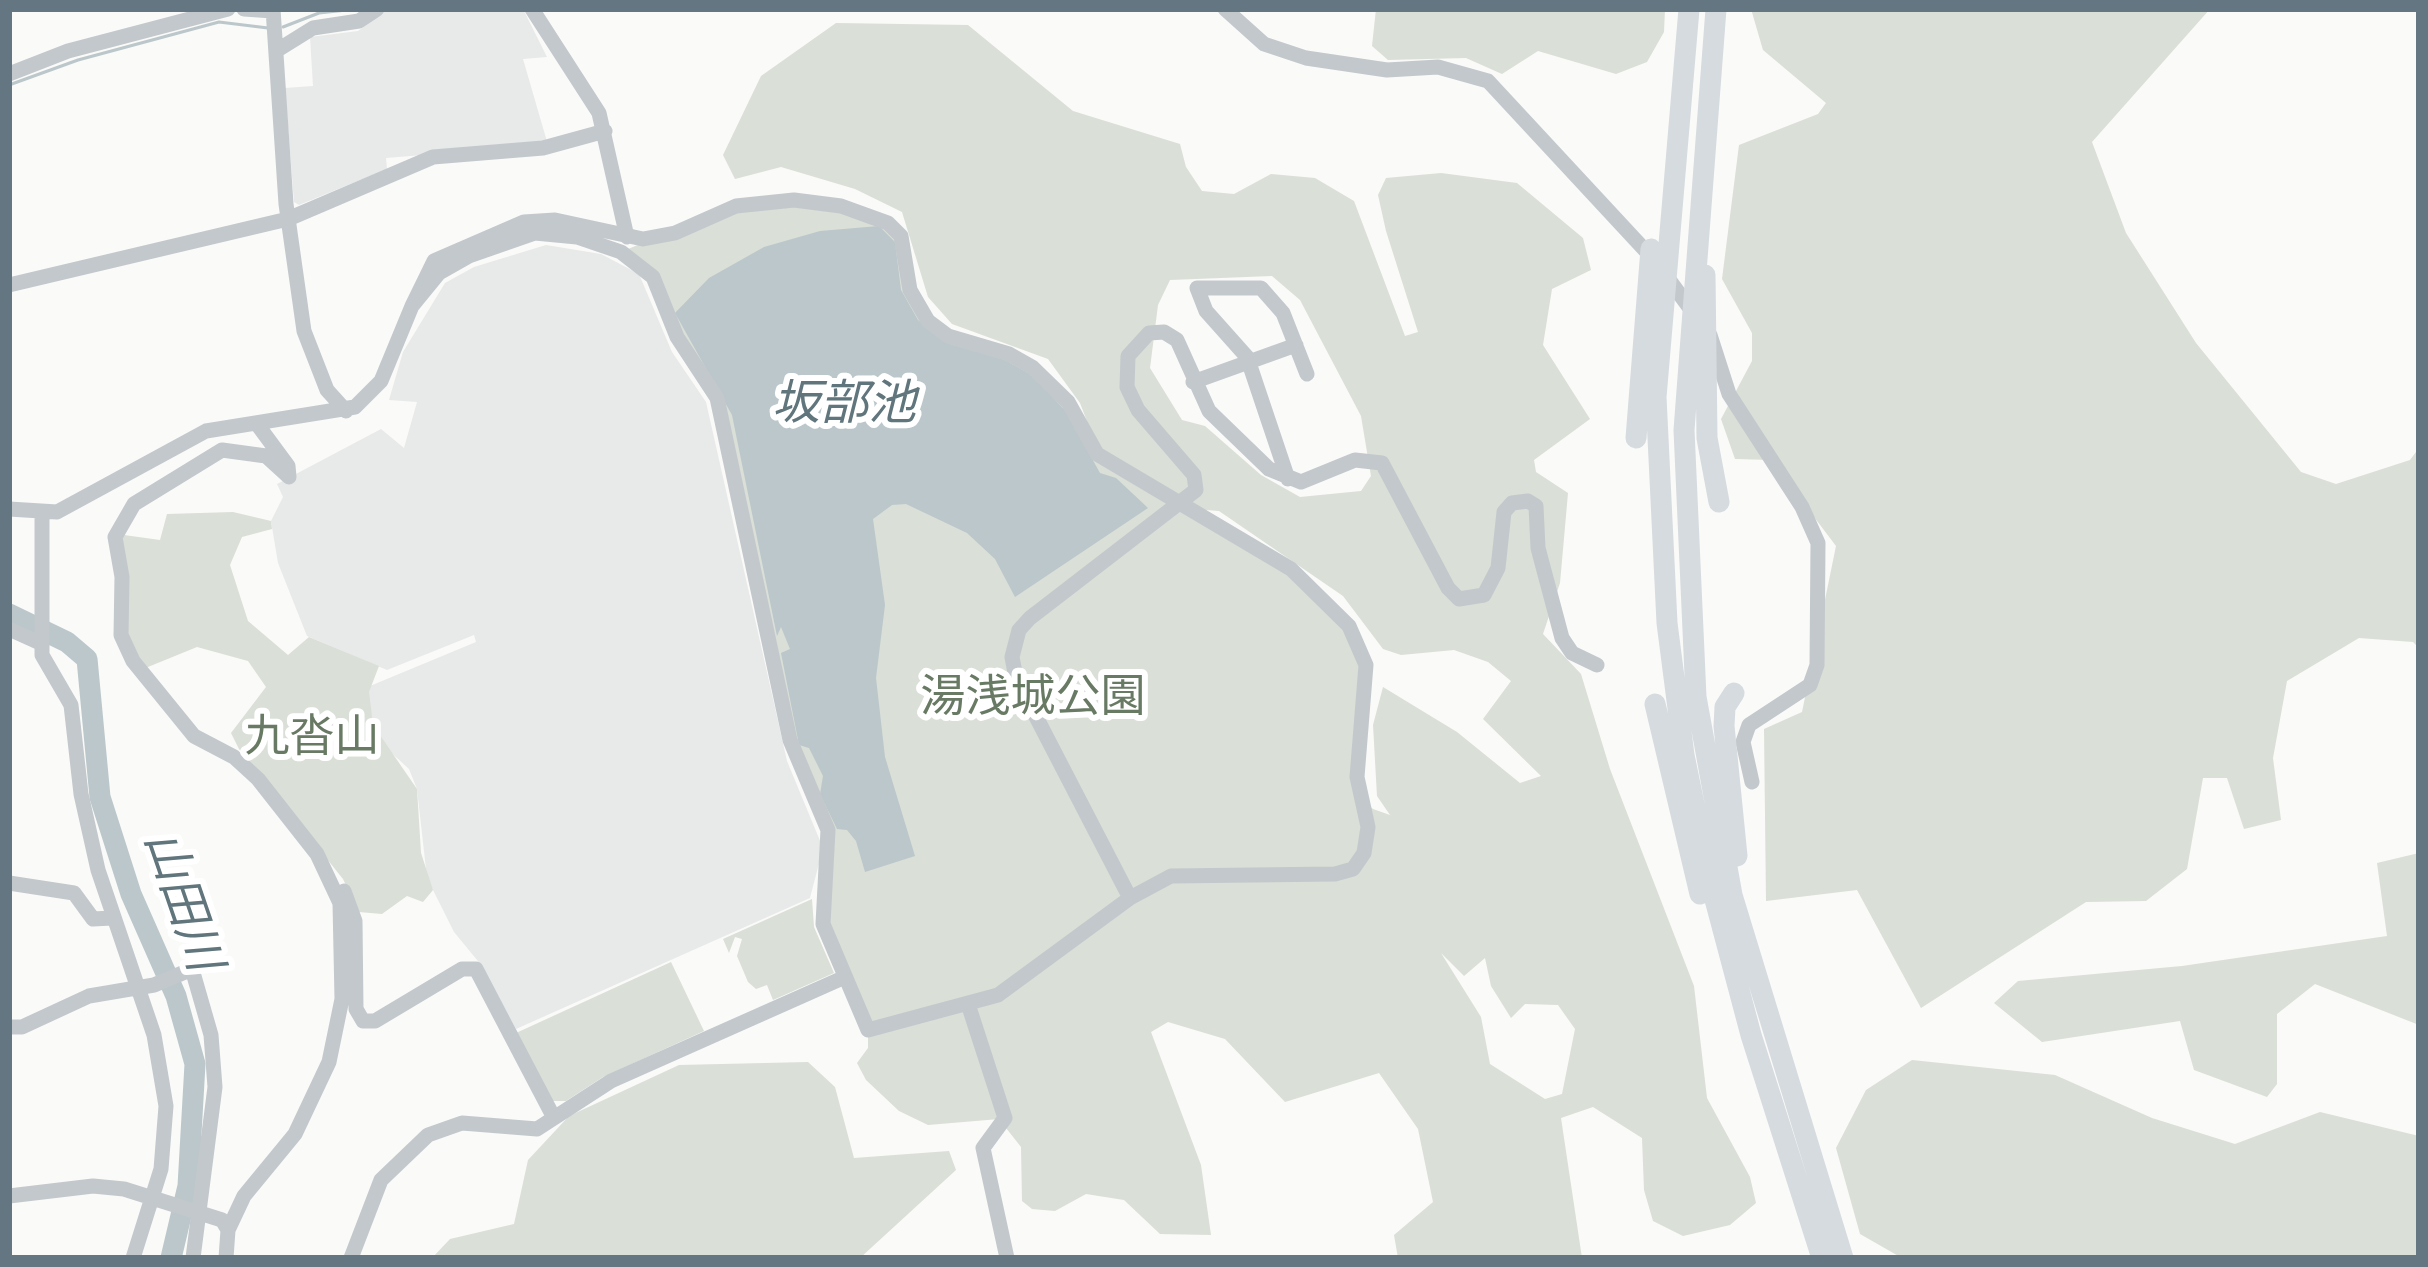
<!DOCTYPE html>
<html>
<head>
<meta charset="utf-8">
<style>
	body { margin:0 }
	#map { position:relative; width:2428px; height:1267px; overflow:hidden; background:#fafaf8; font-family:Cabin,sans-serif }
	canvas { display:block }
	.frame { position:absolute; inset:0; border:12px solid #657683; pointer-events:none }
</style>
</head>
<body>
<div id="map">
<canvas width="2428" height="1267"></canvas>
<div class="frame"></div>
</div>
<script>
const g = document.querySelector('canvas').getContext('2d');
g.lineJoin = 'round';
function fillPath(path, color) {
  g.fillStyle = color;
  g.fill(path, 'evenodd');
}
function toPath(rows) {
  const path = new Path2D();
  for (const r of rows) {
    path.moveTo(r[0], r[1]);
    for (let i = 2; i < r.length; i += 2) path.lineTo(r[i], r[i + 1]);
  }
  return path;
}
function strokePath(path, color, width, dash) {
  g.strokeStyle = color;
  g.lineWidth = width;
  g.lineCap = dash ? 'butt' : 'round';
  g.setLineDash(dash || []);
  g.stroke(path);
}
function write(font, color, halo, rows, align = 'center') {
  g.font = font + ' Cabin,"Noto Sans JP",sans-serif';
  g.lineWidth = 12;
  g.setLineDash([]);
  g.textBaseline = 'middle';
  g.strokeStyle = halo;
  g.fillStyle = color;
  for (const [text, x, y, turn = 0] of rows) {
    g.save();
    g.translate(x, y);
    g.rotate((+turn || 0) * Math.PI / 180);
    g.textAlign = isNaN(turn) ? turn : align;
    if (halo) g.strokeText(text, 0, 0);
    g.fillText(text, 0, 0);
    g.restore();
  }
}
const built = toPath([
	[388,9,523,9,547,57,523,59,548,145,386,158,387,169,299,205,294,202,285,88,313,86,310,37,358,31],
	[546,245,601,254,639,274,672,352,706,402,787,761,823,848,810,898,516,1029,482,966,454,932,427,878,417,789,409,769,385,747,373,725,368,696,370,686,476,642,474,635,387,670,307,636,278,563,271,521,283,497,277,484,381,429,404,448,417,402,389,400,403,352,445,283,474,267]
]);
const green = toPath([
	[1376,9,1665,9,1664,32,1647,62,1616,74,1538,51,1502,74,1466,58,1388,60,1372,46],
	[1751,9,2210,9,2092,142,2126,233,2196,343,2301,472,2336,484,2410,460,2419,448,2419,648,2413,642,2359,638,2287,681,2273,758,2281,820,2244,829,2227,778,2203,778,2187,869,2146,901,2086,902,1921,1008,1857,890,1766,901,1764,729,1802,712,1836,546,1771,460,1735,459,1721,419,1752,361,1752,333,1722,279,1739,145,1818,114,1826,103,1763,50],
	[836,23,968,25,1073,111,1180,144,1186,167,1202,191,1234,194,1271,174,1315,178,1354,201,1405,336,1418,332,1386,231,1378,195,1386,178,1441,173,1517,183,1583,238,1591,270,1552,289,1543,345,1590,419,1534,460,1536,472,1568,493,1560,583,1543,634,1581,674,1610,769,1694,986,1707,1098,1750,1177,1756,1203,1730,1225,1683,1236,1653,1221,1644,1190,1642,1138,1593,1107,1561,1118,1582,1258,1398,1258,1394,1235,1433,1202,1418,1129,1379,1073,1285,1102,1225,1039,1168,1022,1151,1032,1201,1165,1211,1235,1160,1234,1124,1200,1086,1194,1055,1211,1032,1209,1022,1201,1021,1147,999,1119,928,1125,899,1111,866,1080,857,1063,868,1048,868,1030,823,924,831,855,806,784,722,413,659,290,621,252,695,221,793,200,888,223,928,321,996,349,1100,455,1080,403,1048,359,952,324,928,297,902,212,855,189,781,167,735,179,723,155,761,76],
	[1272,276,1300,300,1361,416,1371,476,1361,491,1300,497,1261,475,1205,426,1182,420,1150,368,1158,305,1170,280],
	[1194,509,1219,511,1343,596,1383,649,1401,655,1454,650,1488,662,1511,681,1483,719,1541,776,1520,783,1457,732,1383,687,1373,725,1377,796,1390,815,1373,809,1364,801,1363,649,1291,569],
	[1441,953,1464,976,1485,958,1491,986,1511,1018,1525,1004,1558,1005,1575,1029,1562,1094,1545,1099,1490,1064,1481,1017],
	[233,512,271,521,272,529,242,537,230,565,248,621,288,655,309,637,379,666,369,692,373,725,417,789,421,853,433,890,423,902,407,896,382,914,359,912,343,879,239,749,231,733,266,687,248,661,197,647,143,669,126,636,119,542,124,535,160,540,167,514],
	[2419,853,2419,1025,2315,984,2277,1014,2277,1084,2267,1097,2194,1070,2180,1021,2042,1042,1994,1003,2018,981,2182,966,2387,936,2377,863],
	[812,899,814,927,834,973,773,1000,767,985,756,989,748,982,737,956,742,939,735,937,729,953,723,939],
	[671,962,704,1031,603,1077,566,1101,549,1101,516,1033],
	[1912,1060,2055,1075,2152,1118,2235,1144,2320,1112,2419,1136,2419,1258,1902,1258,1860,1234,1836,1148,1866,1090],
	[808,1062,835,1087,854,1158,949,1151,956,1170,860,1258,432,1258,450,1239,514,1224,528,1160,569,1116,679,1065]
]);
const water = toPath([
	[879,226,895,242,901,290,918,320,950,344,1005,360,1032,375,1065,410,1100,473,1116,478,1148,508,1015,597,995,559,967,533,906,504,892,505,873,519,885,605,876,678,885,757,915,856,865,872,856,841,847,830,837,829,820,794,823,776,809,748,799,745,781,653,790,649,781,627,777,636,732,415,675,313,709,278,764,247,820,231]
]);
const stream = toPath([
	[283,27,319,13,356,9],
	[9,85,78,60,219,22,268,28]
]);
const river = toPath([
	[9,614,67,642,87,659,100,797,131,894,176,996,195,1064,188,1186,171,1258]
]);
const minor = toPath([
	[244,9,273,11],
	[273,9,286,204,304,331,327,390,346,411],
	[532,9,599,113,627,237],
	[1225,9,1264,44,1306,58,1387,70,1438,67,1488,81,1656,262,1692,311],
	[276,51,313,28,359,21,377,9],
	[9,74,68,51,228,9],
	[9,285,288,219,433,157,543,148,605,131],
	[1710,335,1729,394,1802,507,1818,543,1817,665,1810,685,1749,725,1743,742,1752,782],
	[1193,382,1296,345],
	[1288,479,1247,357,1206,311,1197,288,1261,288,1283,313,1307,374],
	[9,509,57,512,206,431,355,407,381,381,412,306,439,273,469,256,535,233,577,237,621,252,653,277,677,337,717,398,790,740,828,830,823,924,868,1030,998,995,1130,898,1171,876,1335,874,1353,869,1364,853,1368,827,1357,777,1366,665,1349,626,1291,569,1097,454,1068,402,1032,367,1009,354,948,336,928,321,910,290,901,236,888,223,841,206,794,200,736,206,675,233,643,239,555,220,524,222,434,261,412,306],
	[42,514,42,655,71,705,81,794,98,870,154,1035,166,1106,161,1169,133,1258],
	[9,629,40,643],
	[9,883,74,893,93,919,112,918],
	[344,891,355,921,356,1009,363,1021,375,1021,462,969,476,969,553,1116],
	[1130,898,1016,678,1012,657,1019,630,1030,618,1196,490,1194,475,1138,410,1127,387,1128,356,1149,333,1164,332,1177,340,1209,411,1269,469,1301,482,1355,460,1382,463,1448,588,1459,599,1484,595,1498,568,1504,512,1512,503,1528,501,1536,506,1538,548,1562,638,1572,653,1597,665],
	[968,1004,1005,1118,983,1148,1007,1258],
	[9,1027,22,1027,89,996,154,985,192,969,211,1035,215,1087,193,1258],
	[9,1196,93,1186,124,1189,222,1220,228,1230],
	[226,1258,228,1230,244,1196,295,1134,329,1062,342,999,340,903,317,854,258,779,234,757,194,736,133,661,121,635,122,577,115,537,134,504,222,450,266,456,289,477,288,466,257,424],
	[351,1258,381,1180,428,1135,462,1123,537,1129,611,1081,845,977]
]);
const highway = toPath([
	[1689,9,1656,397,1667,623,1684,755,1709,877,1751,1035,1822,1258],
	[1716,9,1684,430,1696,697,1732,895,1843,1258],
	[1705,275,1707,438,1719,502],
	[1636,438,1651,249],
	[1734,693,1725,707,1724,726,1737,856],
	[1655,704,1700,894]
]);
const parkNames = [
	["湯浅城公園",1033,698],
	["九沓山",312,738]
];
const waterNames = [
	["坂部池",844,405],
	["山田川",182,901,71]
];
fillPath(built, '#e8e9e9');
fillPath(green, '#dadfd7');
fillPath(water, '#bbc7cb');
strokePath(stream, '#bbc7cb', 3);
strokePath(river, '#bbc7cb', 21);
strokePath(minor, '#c3c8cc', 15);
strokePath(highway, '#d6dbdf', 21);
write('45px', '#687a64', '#fff', parkNames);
write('italic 48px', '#60757c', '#fff', waterNames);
</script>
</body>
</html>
